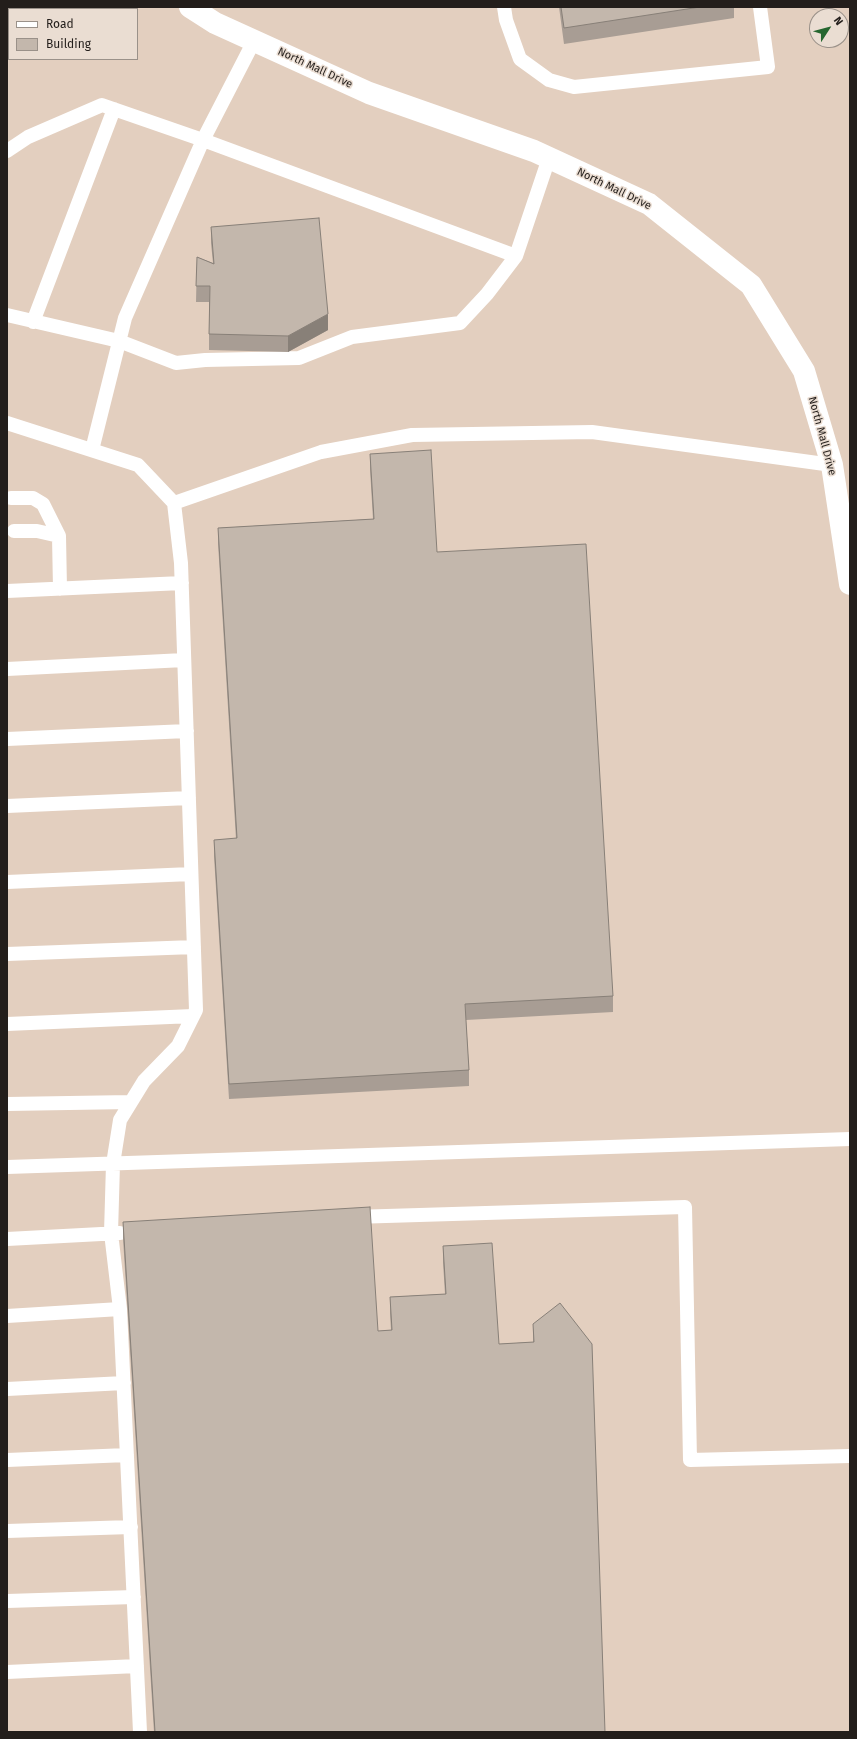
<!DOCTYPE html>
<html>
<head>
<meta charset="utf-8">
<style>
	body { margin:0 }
	#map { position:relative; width:857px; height:1739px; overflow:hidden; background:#eaddd2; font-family:"Fira Sans",sans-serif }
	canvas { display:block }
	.frame { position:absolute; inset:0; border:8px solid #231e1b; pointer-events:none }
	.legend { position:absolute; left:8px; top:8px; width:130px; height:52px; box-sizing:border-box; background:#eaddd2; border:1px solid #9a9189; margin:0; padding:5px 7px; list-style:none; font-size:12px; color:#231e1b }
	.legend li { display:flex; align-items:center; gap:8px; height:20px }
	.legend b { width:20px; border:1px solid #9a9189 }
	.north { position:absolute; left:809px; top:8px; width:40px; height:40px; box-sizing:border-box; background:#eaddd2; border:1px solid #9a9189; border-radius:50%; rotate:54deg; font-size:11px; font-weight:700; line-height:16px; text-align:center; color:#231e1b }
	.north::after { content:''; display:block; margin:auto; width:14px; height:18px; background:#25662f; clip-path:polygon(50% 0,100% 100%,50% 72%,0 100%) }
</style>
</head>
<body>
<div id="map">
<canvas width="857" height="1739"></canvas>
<div class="frame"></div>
<ul class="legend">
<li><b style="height:5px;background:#fff"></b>Road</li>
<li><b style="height:11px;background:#c3b7ac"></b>Building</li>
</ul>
<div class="north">N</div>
</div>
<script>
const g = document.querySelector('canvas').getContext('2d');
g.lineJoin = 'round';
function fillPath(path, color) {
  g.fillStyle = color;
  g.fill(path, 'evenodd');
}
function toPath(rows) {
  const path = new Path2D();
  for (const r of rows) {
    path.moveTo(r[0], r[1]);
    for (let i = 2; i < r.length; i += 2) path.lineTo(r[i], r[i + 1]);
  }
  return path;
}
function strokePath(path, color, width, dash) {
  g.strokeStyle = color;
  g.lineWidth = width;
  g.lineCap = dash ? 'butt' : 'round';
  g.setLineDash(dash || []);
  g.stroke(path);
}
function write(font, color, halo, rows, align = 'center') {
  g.font = font + ' "Fira Sans",sans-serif';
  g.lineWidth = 3;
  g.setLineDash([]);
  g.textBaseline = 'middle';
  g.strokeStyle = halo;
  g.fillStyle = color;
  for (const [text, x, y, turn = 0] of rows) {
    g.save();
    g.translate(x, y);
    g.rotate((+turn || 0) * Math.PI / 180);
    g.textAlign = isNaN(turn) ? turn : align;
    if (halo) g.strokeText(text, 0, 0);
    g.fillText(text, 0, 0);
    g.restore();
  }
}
const built = toPath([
	[7,7,850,7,850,1732,7,1732],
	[9,9,137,9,137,59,9,59],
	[817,16,841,16,841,40,817,40]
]);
const service = toPath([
	[504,7,506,20,520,59,549,80,574,87,768,67,760,7],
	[7,151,28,137,102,105,203,140,254,41],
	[7,315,119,341,176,363,205,360,299,358,352,337,460,323,487,294,516,256],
	[33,322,114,109],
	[7,423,138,465,174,503,181,563,196,1010,178,1046,144,1081,120,1120,113,1164,111,1233,120,1309,140,1732],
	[92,450,125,318,203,140,516,256,549,158],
	[11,498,33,498,43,504,59,536,60,589],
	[174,503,321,452,412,435,592,432,832,465],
	[14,531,37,531,59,536],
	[7,591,182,583],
	[7,669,184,660],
	[7,739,187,731],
	[7,806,189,798],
	[7,882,191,874],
	[7,954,194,947],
	[7,1024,193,1016],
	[7,1104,131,1102],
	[7,1167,850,1139],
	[353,1217,685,1207,690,1460,850,1456],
	[7,1239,120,1233],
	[7,1316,120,1309],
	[7,1389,124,1383],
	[7,1460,127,1455],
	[7,1531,131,1527],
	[7,1601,134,1597],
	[7,1672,137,1666]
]);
const minor = toPath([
	[59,9,62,7],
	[7,45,9,44]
]);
const tertiary = toPath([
	[190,7,215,23,369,93,534,151,649,204,751,285,804,371,832,465,850,584]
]);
const wall = toPath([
	[559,7,734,7,734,18,564,44],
	[211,227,328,330,288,352,209,350,209,302,196,302,197,257,213,263,211,243],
	[370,454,437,552,613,996,613,1012,466,1020,469,1070,469,1086,229,1099,214,856,214,840,236,839,218,543,218,528,373,519,370,469],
	[123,1222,378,1331,391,1330,390,1313,390,1297,445,1294,443,1262,443,1246,499,1344,533,1342,533,1324,605,1732,154,1732,123,1238]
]);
const shadedWall = toPath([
	[328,314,328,330,288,352,288,336]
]);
const building = toPath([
	[561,7,700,7,564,28,561,7],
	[319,218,328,314,288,336,209,334,210,286,196,286,197,257,214,264,211,227,319,218],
	[431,450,437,552,586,544,613,996,465,1004,469,1070,229,1084,214,840,237,838,218,528,374,519,370,454,431,450],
	[370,1207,378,1331,392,1330,390,1297,446,1294,443,1246,492,1243,499,1344,534,1342,533,1324,560,1303,592,1344,605,1732,155,1732,123,1222,370,1207]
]);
const streetNames = [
	["North Mall Drive",315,68,25],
	["North Mall Drive",614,189,26],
	["North Mall Drive",822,436,75]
];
fillPath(built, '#e3cfbf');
strokePath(service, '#fff', 14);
strokePath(minor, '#fff', 22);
strokePath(tertiary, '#fff', 22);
fillPath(wall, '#a89d94');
fillPath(shadedWall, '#888078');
fillPath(building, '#c3b7ac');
strokePath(building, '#888078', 1);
write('11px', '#231e1b', '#eaddd2', streetNames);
</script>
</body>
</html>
